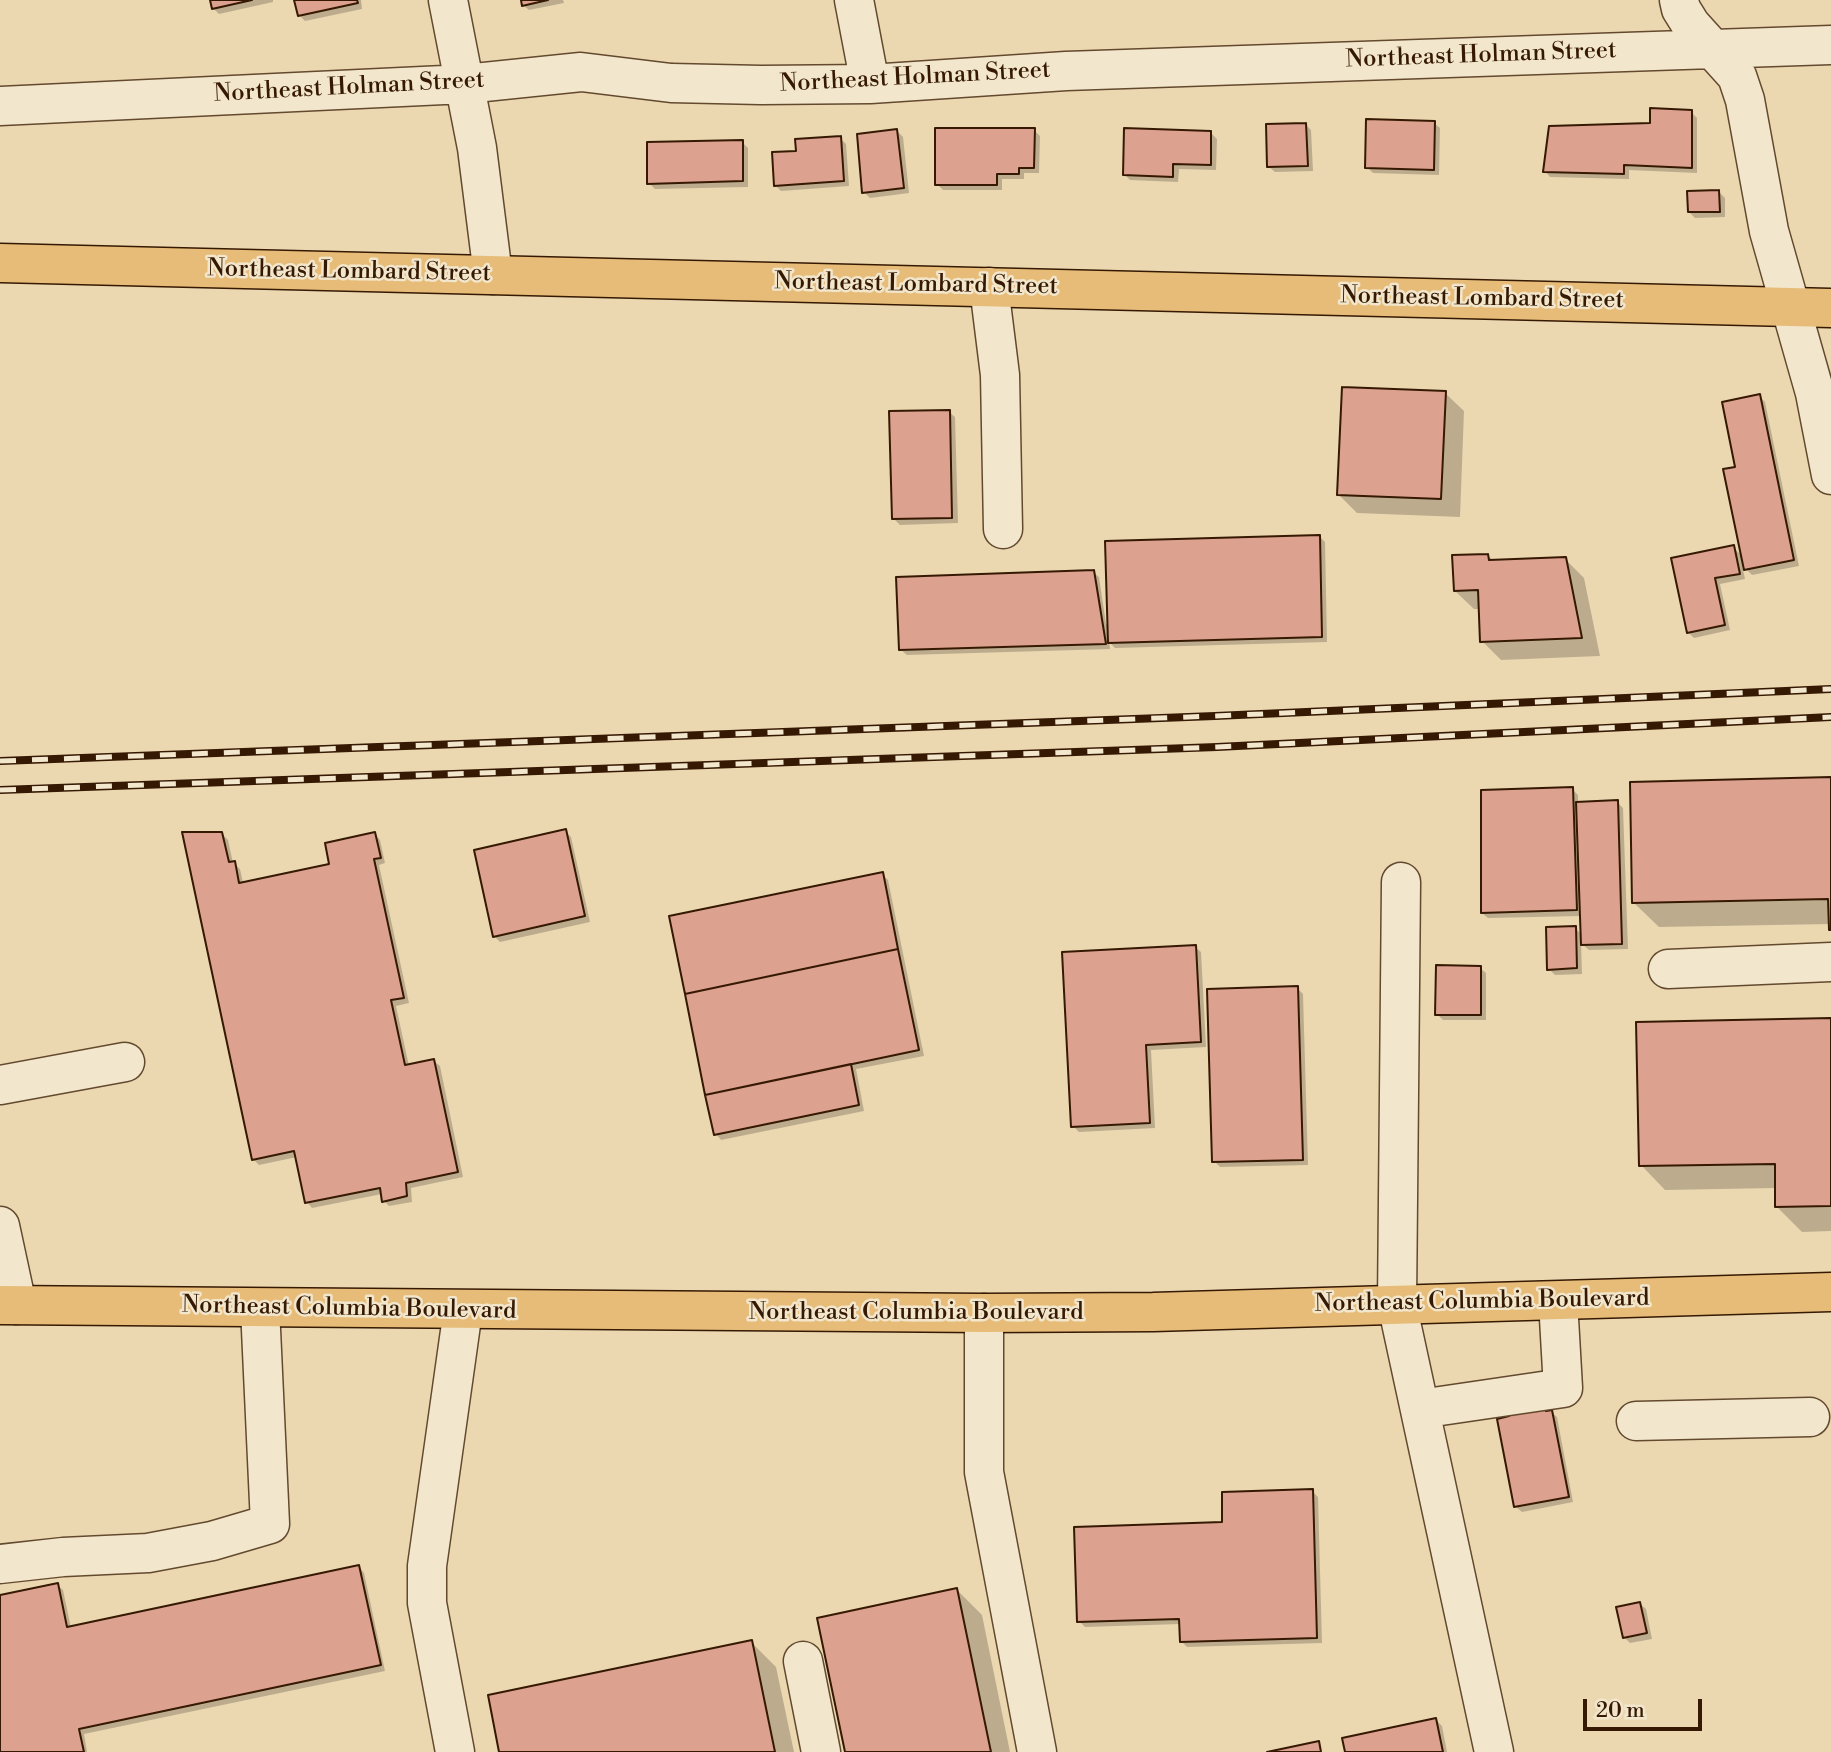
<!DOCTYPE html>
<html>
<head>
<meta charset="utf-8">
<style>
	body { margin:0 }
	#map { position:relative; width:1831px; height:1752px; overflow:hidden; background:#ebd8b1; font-family:"Libre Bodoni",serif }
	canvas { display:block }
	.scale { position:absolute; left:1583px; top:1699px; width:119px; height:32px; box-sizing:border-box; border:4px solid #361903; border-top:0; padding-left:9px; font-size:21px; line-height:24px; white-space:nowrap; color:#361903; -webkit-text-stroke:5px #f2e6cc; paint-order:stroke }
</style>
</head>
<body>
<div id="map">
<canvas width="1831" height="1752"></canvas>
<div class="scale">20 m</div>
</div>
<script>
const g = document.querySelector('canvas').getContext('2d');
g.lineJoin = 'round';
function fillPath(path, color) {
  g.fillStyle = color;
  g.fill(path, 'evenodd');
}
function toPath(rows) {
  const path = new Path2D();
  for (const r of rows) {
    path.moveTo(r[0], r[1]);
    for (let i = 2; i < r.length; i += 2) path.lineTo(r[i], r[i + 1]);
  }
  return path;
}
function strokePath(path, color, width, dash) {
  g.strokeStyle = color;
  g.lineWidth = width;
  g.lineCap = dash ? 'butt' : 'round';
  g.setLineDash(dash || []);
  g.stroke(path);
}
function write(font, color, halo, rows, align = 'center') {
  g.font = font + ' "Libre Bodoni",serif';
  g.lineWidth = 5;
  g.setLineDash([]);
  g.textBaseline = 'middle';
  g.strokeStyle = halo;
  g.fillStyle = color;
  for (const [text, x, y, turn = 0] of rows) {
    g.save();
    g.translate(x, y);
    g.rotate((+turn || 0) * Math.PI / 180);
    g.textAlign = isNaN(turn) ? turn : align;
    if (halo) g.strokeText(text, 0, 0);
    g.fillText(text, 0, 0);
    g.restore();
  }
}
const shadow = toPath([
	[212,0,273,0,273,2,219,14,213,8],
	[296,0,361,0,362,9,305,21,299,15],
	[522,0,563,0,564,3,529,10,523,5],
	[1691,112,1697,118,1697,173,1629,170,1629,179,1550,177,1545,171,1651,124],
	[1434,123,1440,128,1439,175,1373,173,1367,167],
	[1305,124,1311,130,1313,171,1275,172,1269,167],
	[1034,130,1040,136,1039,173,1024,173,1024,179,1002,179,1002,190,943,190,937,184],
	[897,131,903,137,909,193,870,198,864,192],
	[1211,133,1217,139,1216,170,1179,169,1178,182,1130,180,1124,174],
	[840,138,846,144,849,186,781,191,775,185,798,152],
	[742,142,748,148,748,187,655,189,649,183],
	[1719,192,1725,198,1725,217,1695,218,1689,212],
	[1445,393,1464,411,1460,517,1357,513,1338,494],
	[1759,396,1765,402,1799,566,1752,575,1742,565,1745,579,1720,584,1730,630,1694,638,1688,632,1673,559,1733,547,1743,557],
	[949,412,955,417,958,523,900,525,894,519],
	[1319,536,1325,542,1327,642,1115,648,1109,642,1110,649,907,655,901,650,1093,572,1099,577,1106,624,1109,624],
	[1488,555,1494,562,1565,559,1584,578,1600,656,1501,660,1482,641,1480,609,1474,609,1455,591],
	[1831,779,1831,930,1831,924,1659,927,1634,903],
	[1572,789,1578,795,1578,803,1617,802,1623,808,1628,949,1589,950,1581,943,1582,974,1555,975,1549,969,1575,928,1582,935,1582,916,1488,918,1482,913],
	[565,831,571,837,590,922,500,942,494,936],
	[222,834,228,840,233,863,240,869,243,883,331,865,375,834,380,840,385,863,379,865,409,1003,396,1006,409,1066,434,1061,440,1066,463,1177,411,1188,412,1202,389,1206,384,1201,382,1194,312,1208,307,1202,297,1157,259,1165,253,1159],
	[882,874,888,880,924,1056,856,1069,864,1111,721,1140,716,1134],
	[1195,947,1201,952,1206,1047,1151,1050,1155,1128,1079,1132,1073,1126],
	[1480,968,1486,973,1486,1020,1443,1020,1437,1014],
	[1297,988,1303,994,1308,1165,1220,1167,1214,1161],
	[1831,1019,1831,1231,1802,1232,1777,1207,1777,1188,1665,1190,1641,1165],
	[1549,1406,1550,1411,1557,1417,1573,1502,1522,1512,1516,1507,1499,1420],
	[1312,1491,1318,1497,1322,1643,1187,1647,1181,1641,1181,1624,1085,1627,1079,1621,1224,1524],
	[359,1567,364,1573,385,1671,84,1734,87,1752,0,1752,0,1596,57,1585,63,1590,71,1628],
	[957,1590,982,1615,1010,1752,847,1752],
	[1640,1604,1646,1609,1652,1639,1630,1643,1625,1638],
	[751,1642,776,1667,794,1752,501,1752],
	[1436,1720,1442,1726,1447,1752,1347,1752]
]);
const building = toPath([
	[210,0,252,0,212,9,210,0],
	[294,0,357,0,358,3,298,16,294,0],
	[521,0,548,0,522,6,521,0],
	[1650,108,1692,110,1692,168,1624,165,1624,174,1543,172,1549,126,1650,123,1650,108],
	[1366,119,1435,121,1434,170,1365,168,1366,119],
	[1306,123,1308,166,1267,167,1266,124,1306,123],
	[935,128,1035,128,1034,168,1019,168,1019,174,997,174,997,185,935,185,935,128],
	[1124,128,1211,131,1211,165,1173,164,1173,177,1123,175,1124,128],
	[897,129,904,188,862,193,857,134,897,129],
	[841,136,844,181,774,186,772,152,796,151,795,139,841,136],
	[743,140,743,181,647,184,647,142,743,140],
	[1719,190,1720,212,1688,212,1687,191,1719,190],
	[1342,387,1446,391,1441,499,1337,495,1342,387],
	[1760,394,1794,560,1744,570,1723,469,1735,467,1722,402,1760,394],
	[950,410,952,518,892,519,889,411,950,410],
	[1320,535,1322,637,1108,643,1105,541,1320,535],
	[1734,545,1740,574,1715,578,1725,625,1687,633,1671,558,1734,545],
	[1488,554,1489,560,1566,557,1582,638,1480,642,1478,590,1454,591,1452,555,1488,554],
	[1094,570,1106,644,899,650,896,577,1094,570],
	[1831,777,1831,930,1829,930,1828,899,1632,903,1630,782,1831,777],
	[1573,787,1577,910,1481,913,1481,790,1573,787],
	[1618,800,1622,944,1581,945,1576,802,1618,800],
	[566,829,585,916,493,937,474,850,566,829],
	[182,832,222,832,229,862,235,861,239,883,329,864,325,843,375,832,381,858,374,859,404,998,391,1000,405,1065,434,1059,458,1172,406,1183,407,1196,382,1202,380,1188,305,1203,294,1151,252,1160,182,832],
	[883,872,898,949,685,994,669,916,883,872],
	[1576,926,1577,968,1547,970,1546,927,1576,926],
	[1196,945,1201,1042,1146,1045,1150,1123,1071,1127,1062,952,1196,945],
	[898,949,919,1050,705,1095,685,994,898,949],
	[1436,965,1481,966,1481,1015,1435,1015,1436,965],
	[1298,986,1303,1160,1212,1162,1207,989,1298,986],
	[1831,1018,1831,1206,1775,1207,1775,1164,1639,1166,1636,1022,1831,1018],
	[851,1064,859,1105,714,1135,705,1095,851,1064],
	[1544,1398,1546,1411,1552,1410,1569,1497,1514,1507,1497,1419,1509,1416,1506,1405,1544,1398],
	[1313,1489,1317,1638,1180,1642,1179,1619,1077,1622,1074,1527,1222,1522,1222,1492,1313,1489],
	[359,1565,381,1665,79,1729,84,1752,0,1752,0,1595,58,1583,67,1627,359,1565],
	[957,1588,991,1752,845,1752,817,1618,957,1588],
	[1640,1602,1647,1633,1623,1638,1616,1607,1640,1602],
	[752,1640,775,1752,499,1752,488,1695,752,1640],
	[1436,1718,1443,1752,1345,1752,1342,1738,1436,1718],
	[1319,1741,1321,1752,1267,1752,1319,1741]
]);
const minor = toPath([
	[448,0,477,148,493,275],
	[854,0,870,84],
	[1679,0,1681,9,1691,25,1737,76,1745,100,1769,231,1815,393,1831,475],
	[0,106,465,84,581,72,671,83,761,85,870,84,1066,71,1831,45],
	[989,287,1000,375,1003,529],
	[1401,882,1397,1304,1494,1752],
	[1668,969,1831,962],
	[0,1085,125,1062],
	[0,1226,17,1305],
	[984,1313,984,1472,1037,1752],
	[1420,1409,1563,1388,1558,1301],
	[1636,1421,1810,1417],
	[0,1564,63,1557,148,1553,212,1541,270,1524,260,1308],
	[803,1661,821,1752],
	[455,1752,427,1603,427,1566,463,1310]
]);
const major = toPath([
	[0,263,1831,308],
	[0,1305,984,1313,1153,1312,1831,1292]
]);
const rail = toPath([
	[0,761,1215,716,1831,689],
	[0,790,1217,747,1831,717]
]);
const streetNames = [
	["Northeast Holman Street",1481,56,-2],
	["Northeast Holman Street",915,78,-3],
	["Northeast Holman Street",349,88,-3],
	["Northeast Lombard Street",349,272,1],
	["Northeast Lombard Street",916,285,1],
	["Northeast Lombard Street",1482,299,1],
	["Northeast Columbia Boulevard",1482,1302,-1],
	["Northeast Columbia Boulevard",349,1309,1],
	["Northeast Columbia Boulevard",916,1313]
];
fillPath(shadow, '#0003');
fillPath(building, '#dca18f');
strokePath(building, '#361903', 2);
strokePath(minor, '#63492e', 41);
strokePath(major, '#361903', 41);
strokePath(minor, '#f2e6cc', 38);
strokePath(major, '#e6bc78', 38);
strokePath(rail, '#361903', 8);
strokePath(rail, '#f2e6cc', 5, [16]);
write('24px', '#361903', '#f2e6cc', streetNames);
</script>
</body>
</html>
